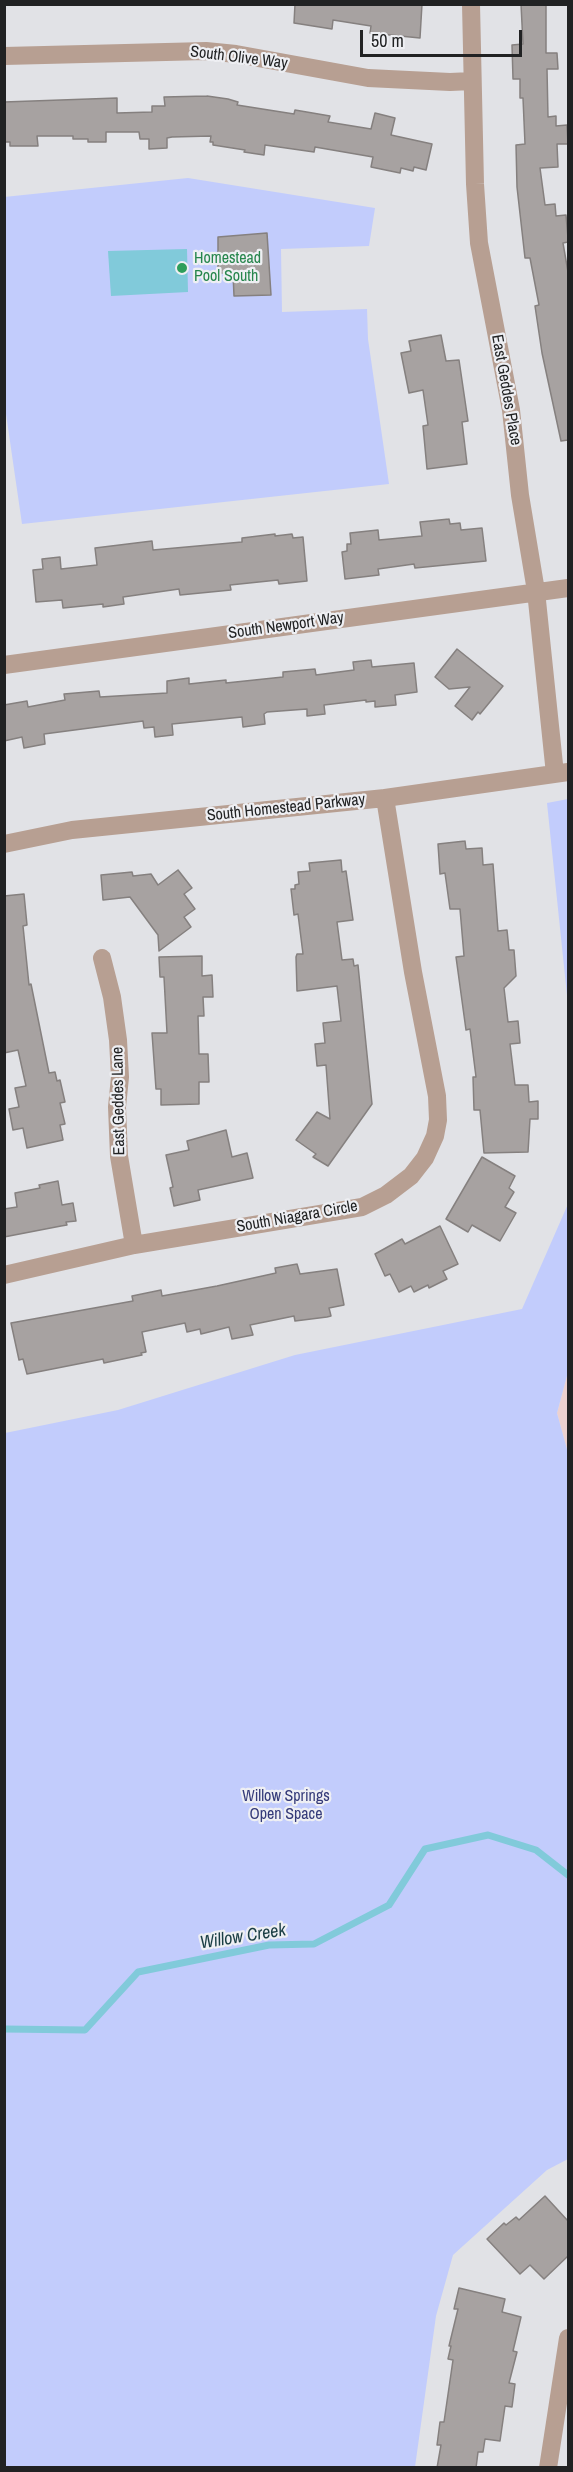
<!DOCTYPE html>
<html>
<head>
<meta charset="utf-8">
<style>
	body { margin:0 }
	#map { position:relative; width:573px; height:2472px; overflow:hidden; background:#e1e2e6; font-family:"Archivo Narrow",sans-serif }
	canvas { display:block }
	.frame { position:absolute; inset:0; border:6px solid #212223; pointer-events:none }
	.scale { position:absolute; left:360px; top:30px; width:162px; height:27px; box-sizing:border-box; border:3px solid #212223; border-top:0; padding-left:8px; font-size:18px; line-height:21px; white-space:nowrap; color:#212223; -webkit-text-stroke:4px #eeeff3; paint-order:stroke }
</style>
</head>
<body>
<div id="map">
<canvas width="573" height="2472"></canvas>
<div class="frame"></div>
<div class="scale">50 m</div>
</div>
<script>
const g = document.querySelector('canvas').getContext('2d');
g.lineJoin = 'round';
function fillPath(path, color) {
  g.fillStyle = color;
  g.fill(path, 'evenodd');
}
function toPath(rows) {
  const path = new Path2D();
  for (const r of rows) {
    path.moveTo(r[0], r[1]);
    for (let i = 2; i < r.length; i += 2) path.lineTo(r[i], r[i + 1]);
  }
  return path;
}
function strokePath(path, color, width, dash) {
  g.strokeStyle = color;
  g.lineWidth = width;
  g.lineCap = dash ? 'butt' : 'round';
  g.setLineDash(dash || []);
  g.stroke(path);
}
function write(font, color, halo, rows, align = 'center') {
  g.font = font + ' "Archivo Narrow",sans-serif';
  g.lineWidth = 4.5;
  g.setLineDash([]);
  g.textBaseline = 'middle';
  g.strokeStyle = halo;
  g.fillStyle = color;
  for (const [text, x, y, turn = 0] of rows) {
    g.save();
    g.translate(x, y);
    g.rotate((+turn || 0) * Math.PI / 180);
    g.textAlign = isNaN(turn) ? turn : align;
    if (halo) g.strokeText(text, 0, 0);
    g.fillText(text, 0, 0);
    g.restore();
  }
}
const education = toPath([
	[568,1372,568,1453,557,1413]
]);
const green = toPath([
	[188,178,375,208,369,246,281,249,282,312,367,309,368,339,389,484,22,524,5,407,4,197],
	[568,799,568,1005,547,803],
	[568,1204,568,1372,557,1413,568,1453,568,2159,547,2170,453,2255,436,2316,415,2467,5,2467,5,1433,118,1410,295,1355,522,1309]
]);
const water = toPath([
	[187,249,188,292,111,296,108,251]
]);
const stream = toPath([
	[4,2029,85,2030,138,1972,269,1945,314,1944,389,1905,425,1849,488,1835,536,1850,568,1875]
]);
const building = toPath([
	[295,4,422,4,420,38,370,33,371,26,333,20,332,29,294,23,295,4],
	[521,4,546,4,546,53,557,53,558,69,547,69,548,117,556,116,556,126,567,125,568,144,557,144,558,167,540,168,545,205,555,204,556,216,566,215,568,238,568,242,563,243,568,272,568,440,561,441,542,353,535,306,539,305,530,258,525,258,517,187,516,145,525,144,523,98,520,98,520,79,513,79,512,45,523,44,521,4],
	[207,96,228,99,238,102,237,105,294,114,295,110,330,116,328,122,371,129,375,113,395,118,391,135,432,144,426,170,414,167,413,171,401,168,400,173,371,167,373,157,315,147,314,152,265,145,264,155,244,152,245,150,213,145,213,142,210,142,211,136,172,137,167,138,167,148,149,149,149,139,140,139,139,132,106,132,106,142,88,142,88,139,73,139,73,136,37,136,38,146,10,146,10,142,4,142,4,102,117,98,117,113,152,112,152,106,165,106,164,97,207,96],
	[267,233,271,295,234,296,233,273,218,273,218,237,267,233],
	[441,335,446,361,459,360,468,421,462,422,467,464,427,469,423,426,428,425,423,390,409,393,401,353,411,351,409,341,441,335],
	[449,519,450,524,460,523,461,530,482,528,486,561,415,568,414,564,378,569,379,575,345,579,342,552,347,551,347,544,351,544,350,533,378,530,379,540,422,536,420,522,449,519],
	[275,534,275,536,292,534,293,538,303,537,307,581,279,584,278,580,230,585,231,590,180,595,179,589,123,597,124,604,103,607,103,604,63,608,62,600,36,602,33,570,43,569,42,559,60,557,61,569,97,565,95,548,152,541,153,550,242,542,242,538,275,534],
	[457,649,503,686,480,714,478,712,472,720,455,706,470,687,449,689,435,677,457,649],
	[371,660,372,667,414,663,417,692,395,695,396,705,375,707,375,701,366,702,366,700,324,705,325,714,307,716,307,709,267,712,264,714,265,724,243,727,242,717,172,724,173,735,155,737,154,727,144,728,143,721,44,734,45,744,24,748,22,737,4,741,4,705,27,701,28,707,65,700,64,694,99,691,100,697,167,693,167,681,189,678,189,684,226,680,226,683,283,677,283,672,315,669,316,675,354,670,353,662,371,660],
	[465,841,466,849,482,848,483,865,493,864,498,931,507,930,509,950,514,950,516,976,504,988,508,1022,518,1021,520,1043,510,1044,515,1085,528,1085,529,1102,538,1101,538,1119,530,1119,528,1152,484,1153,480,1110,474,1110,473,1077,476,1077,470,1029,466,1030,456,957,464,956,460,909,450,909,445,873,440,874,438,844,465,841],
	[341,860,342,872,346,871,353,920,337,922,342,960,353,959,354,966,358,965,372,1104,328,1166,313,1157,316,1154,296,1140,317,1112,330,1119,326,1065,317,1066,315,1044,325,1043,323,1023,341,1021,337,986,297,991,296,957,297,954,303,954,298,914,294,915,291,889,295,889,295,885,299,884,298,872,310,871,309,863,341,860],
	[178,870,192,888,184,894,195,909,184,917,191,927,159,951,158,935,130,897,103,900,101,875,132,872,133,876,151,874,158,885,178,870],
	[24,894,27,925,23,926,29,985,31,984,49,1073,55,1072,57,1081,60,1080,65,1102,60,1103,65,1124,60,1125,63,1140,27,1148,23,1128,13,1130,9,1109,19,1107,15,1088,26,1086,18,1050,4,1053,4,896,24,894],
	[202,956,202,976,212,975,213,997,203,997,204,1016,198,1016,199,1054,208,1054,209,1082,199,1082,199,1104,161,1105,161,1089,156,1089,152,1033,167,1033,164,977,160,977,159,957,202,956],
	[226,1130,232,1157,247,1153,253,1178,198,1190,200,1200,174,1206,170,1188,173,1187,166,1155,189,1150,187,1141,226,1130],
	[482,1157,515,1176,509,1188,514,1192,505,1207,516,1213,500,1241,472,1225,468,1232,446,1219,482,1157],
	[58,1181,62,1205,73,1203,76,1221,66,1222,67,1225,61,1226,4,1237,4,1209,17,1207,15,1193,40,1188,39,1185,58,1181],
	[440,1226,458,1264,443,1271,447,1279,429,1288,428,1285,414,1292,411,1286,399,1292,390,1274,385,1276,375,1254,402,1239,405,1244,440,1226],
	[297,1264,300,1274,337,1269,344,1305,329,1308,331,1316,327,1317,295,1321,294,1316,250,1325,253,1335,232,1339,229,1327,201,1334,200,1329,187,1332,185,1323,142,1332,146,1352,141,1353,142,1355,104,1363,103,1359,27,1374,23,1359,19,1360,11,1323,133,1301,132,1296,161,1290,162,1296,217,1286,276,1273,275,1268,297,1264],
	[545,2196,568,2221,568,2256,544,2279,530,2265,520,2274,487,2239,504,2223,506,2225,516,2217,519,2220,545,2196],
	[459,2288,505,2299,502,2312,521,2317,513,2351,517,2352,509,2383,515,2384,512,2407,505,2406,500,2441,485,2439,483,2452,478,2452,476,2468,437,2468,441,2445,437,2445,440,2422,444,2422,453,2360,448,2359,451,2346,449,2346,458,2309,454,2309,459,2288]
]);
const minor = toPath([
	[471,4,475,184,479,243,511,410,520,495,536,591,555,774],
	[4,56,206,51,236,54,368,78,450,82,472,81],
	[4,665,568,588],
	[4,844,72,830,385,798,568,772],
	[102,958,112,997,118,1040,120,1077,117,1107,119,1156,134,1245],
	[4,1275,134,1245,362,1207,386,1195,411,1176,425,1158,435,1136,438,1120,437,1096,413,972,385,798],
	[548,2468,568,2338]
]);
const markers = [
	[182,268,6,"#2e9e5b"]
];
const streetNames = [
	["South Olive Way",239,58,7],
	["East Geddes Place",506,390,80],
	["South Newport Way",286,626,-8],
	["South Homestead Parkway",286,808,-6],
	["East Geddes Lane",119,1101,-91],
	["South Niagara Circle",297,1217,-10]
];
const leisureNames = [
	["Homestead",194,259],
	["Pool South",194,277]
];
const parkNames = [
	["Willow Springs",286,1797],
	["Open Space",286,1815]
];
const waterNames = [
	["Willow Creek",243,1937,-9]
];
fillPath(education, '#ecd1d0');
fillPath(green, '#c2ccfc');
fillPath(water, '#81cada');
strokePath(stream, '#81cada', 7);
fillPath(building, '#a7a2a1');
strokePath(building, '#85807f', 1.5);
strokePath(minor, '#b79f92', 18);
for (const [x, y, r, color] of markers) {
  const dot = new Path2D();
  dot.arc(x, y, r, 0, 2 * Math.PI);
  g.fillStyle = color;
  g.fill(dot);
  strokePath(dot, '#eeeff3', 2);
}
write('16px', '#212223', '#eeeff3', streetNames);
write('16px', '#27864d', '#eeeff3', leisureNames, 'left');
write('16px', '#343a79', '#eeeff3', parkNames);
write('italic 18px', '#1b3e45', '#eeeff3', waterNames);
</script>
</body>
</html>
